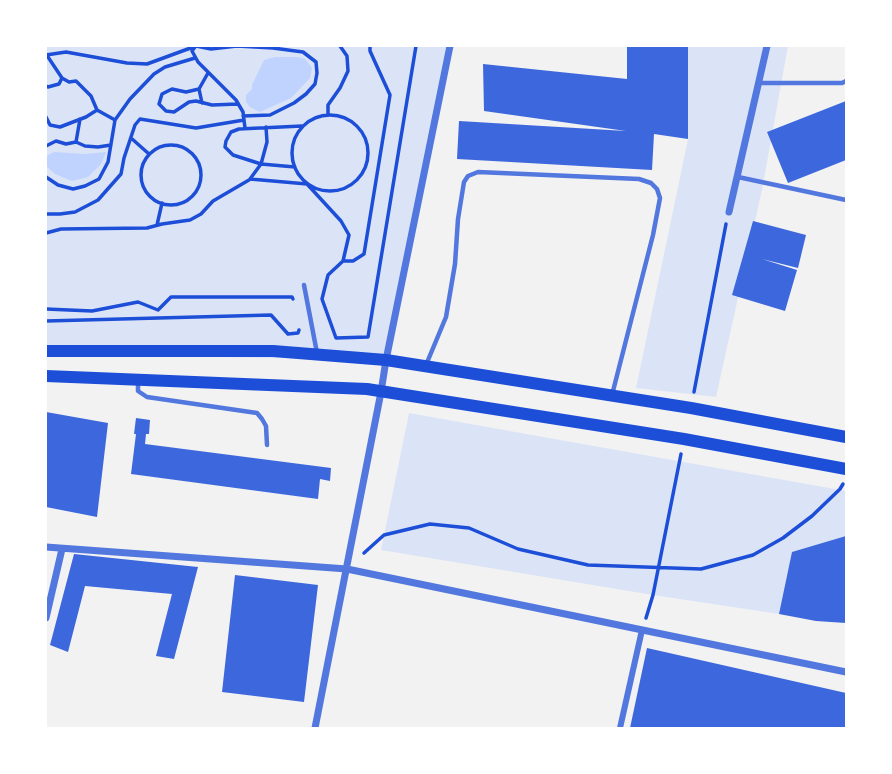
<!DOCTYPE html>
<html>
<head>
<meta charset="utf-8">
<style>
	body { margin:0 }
	#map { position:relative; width:892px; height:774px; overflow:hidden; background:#f2f2f2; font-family:"Libre Baskerville",serif }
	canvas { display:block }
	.frame { position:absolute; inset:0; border:47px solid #fff; pointer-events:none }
</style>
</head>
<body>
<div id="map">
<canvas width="892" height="774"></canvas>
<div class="frame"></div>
</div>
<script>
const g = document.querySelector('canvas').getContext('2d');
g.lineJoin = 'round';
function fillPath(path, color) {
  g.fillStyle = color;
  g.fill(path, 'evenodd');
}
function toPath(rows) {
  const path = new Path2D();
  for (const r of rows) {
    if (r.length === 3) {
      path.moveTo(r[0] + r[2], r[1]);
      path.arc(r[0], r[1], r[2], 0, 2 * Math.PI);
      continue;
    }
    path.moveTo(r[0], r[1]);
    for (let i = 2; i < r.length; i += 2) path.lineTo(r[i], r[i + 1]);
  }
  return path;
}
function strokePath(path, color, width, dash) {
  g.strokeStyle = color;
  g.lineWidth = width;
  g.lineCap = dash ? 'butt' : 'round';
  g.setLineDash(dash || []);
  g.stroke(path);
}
const green = toPath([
	[46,46,450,46,386,360,46,354],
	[688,46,788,46,762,190,716,397,636,388,688,139],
	[409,413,846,491,846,622,779,614,653,595,381,550]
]);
const water = toPath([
	[275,57,297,57,305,59,312,68,310,78,291,98,260,112,250,107,246,102,246,95,252,89,252,85,264,60],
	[54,152,85,154,106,152,101,164,88,177,72,181,55,174,46,166,46,156]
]);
const building = toPath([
	[627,46,688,46,688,139,654,134,652,170,457,159,459,121,626,131,484,111,483,64,627,79],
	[846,101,846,160,788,183,767,132],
	[753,221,806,235,798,268,762,259,797,270,785,311,732,295],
	[46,412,108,423,97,517,46,507],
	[136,418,150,420,149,434,146,434,145,444,331,468,330,481,320,479,318,499,131,474,136,434,134,434],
	[846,536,846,623,816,621,779,614,792,552],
	[74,554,198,567,174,659,156,656,172,594,85,586,68,652,50,645],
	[235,575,318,585,304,702,222,692],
	[647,648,846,693,846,728,630,728]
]);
const path = toPath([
	[195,47,192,51,198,62,236,100,243,112,245,128],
	[46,55,66,52,127,63,147,64,196,46,211,49,237,46,273,48,303,52,316,62,317,73,315,84,306,94,294,103,270,115,243,116],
	[208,73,199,89,186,92,172,89,162,94,159,104,166,111,174,112,189,102,196,101,212,105,238,104],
	[46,86,48,87,59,84,62,78],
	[199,89,202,103],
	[97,110,115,120],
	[330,153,38],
	[328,115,328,105,340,88,348,71,347,56,340,46],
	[46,117,50,125,60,127,86,117,97,110,91,96,76,81,69,82,62,78,46,54],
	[302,126,239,129,231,132,226,141,225,147,233,155,261,164,250,179,307,184,341,221,349,235,343,261,328,275,322,299,336,338,368,337,416,46],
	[266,127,267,142,261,164,295,167],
	[131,138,149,154],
	[76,142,85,146,98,147,111,145],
	[171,175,30],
	[46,146,56,141,66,144,76,142,80,119],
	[46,177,58,185,73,189,85,186,99,179,108,162,115,120,130,99,154,74,165,67,195,58],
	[46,214,60,214,75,212,98,200,121,174,124,158,135,125,140,119,196,128,244,120],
	[157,225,162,203],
	[46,233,61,229,147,228,162,224,190,220,201,214,213,201,249,180],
	[343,261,353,261,364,254,390,95,370,51,370,46],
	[46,309,92,311,138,302,158,310,171,297,292,297,293,299],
	[46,321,271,315,288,334,298,333,299,330],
	[694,392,726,224],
	[364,553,384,535,430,524,469,528,518,549,588,565,701,569,753,555,783,538,812,516,840,489,843,484],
	[646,618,653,595,681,454]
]);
const service = toPath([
	[759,83,842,83,846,81],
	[738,177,846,200],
	[304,285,317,353],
	[426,365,446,317,455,264,458,219,464,182,468,176,478,172,639,179,651,183,657,189,660,198,653,235,612,395],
	[138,380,138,391,147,397,257,413,262,419,266,426,267,445]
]);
const pedestrian = toPath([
	[620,728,642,630]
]);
const minor = toPath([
	[729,212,767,46],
	[46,547,347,569,846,672],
	[46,618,62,549],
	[315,728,381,392,386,360,450,46]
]);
const secondary = toPath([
	[46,351,273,351,386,360,691,408,846,437],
	[46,376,367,389,684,439,846,469]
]);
fillPath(green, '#dbe4f7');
fillPath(water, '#bfd3fe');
fillPath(building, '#3d67dc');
strokePath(path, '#1d4ed8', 3.5);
strokePath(service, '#5277de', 4.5);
strokePath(pedestrian, '#5277de', 6);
strokePath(minor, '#5277de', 7);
strokePath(secondary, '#1d4ed8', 12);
</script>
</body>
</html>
